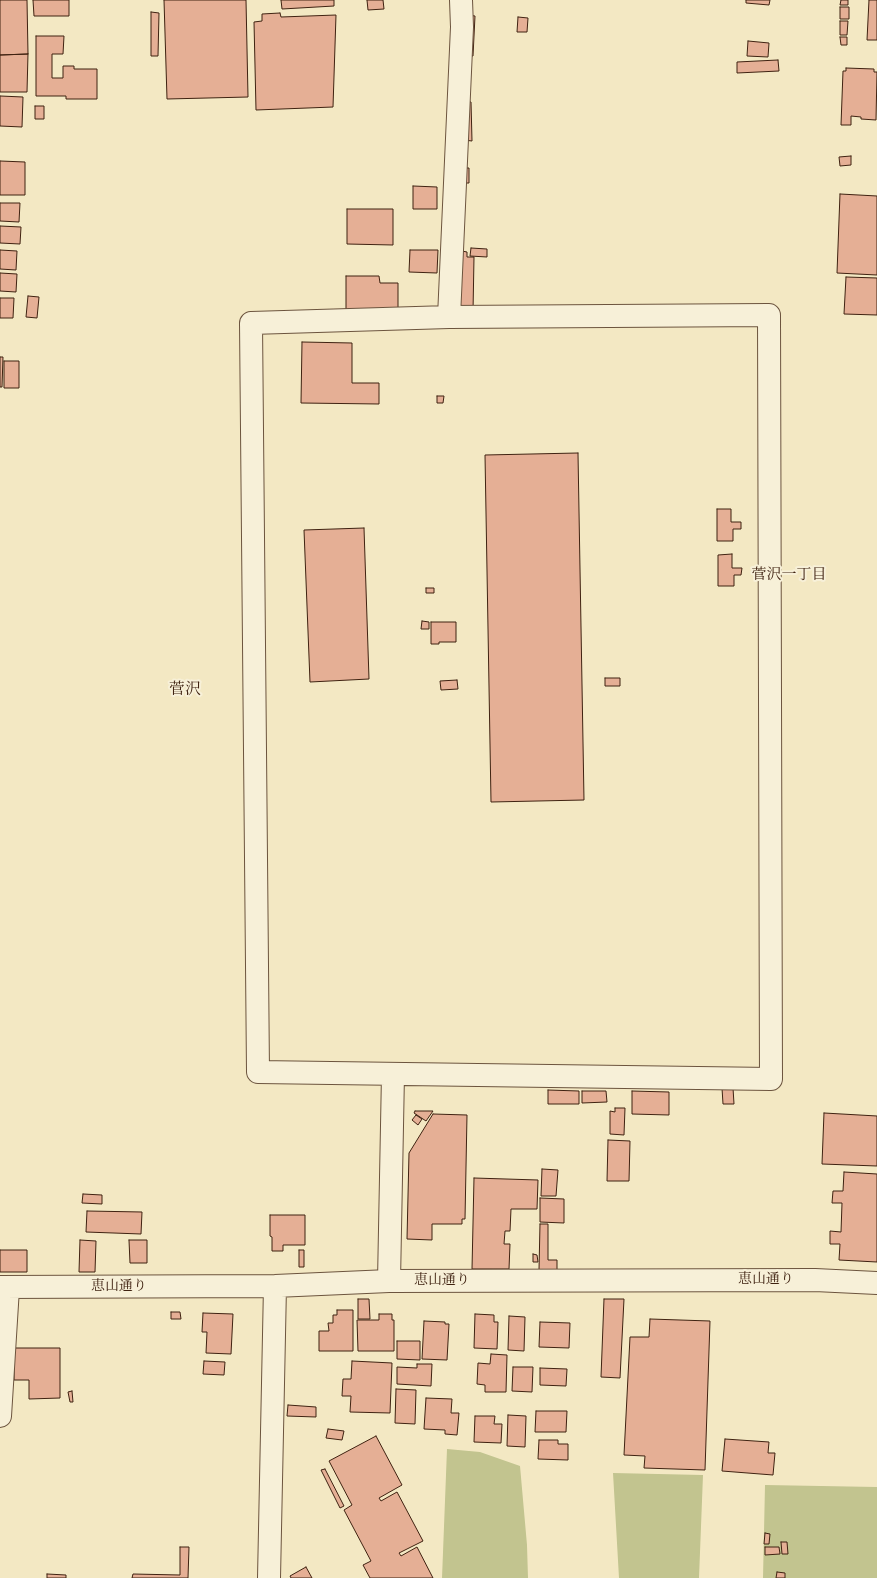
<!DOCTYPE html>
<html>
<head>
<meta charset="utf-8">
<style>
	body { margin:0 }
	canvas { display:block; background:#f3e8c3 }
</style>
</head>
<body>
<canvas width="877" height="1578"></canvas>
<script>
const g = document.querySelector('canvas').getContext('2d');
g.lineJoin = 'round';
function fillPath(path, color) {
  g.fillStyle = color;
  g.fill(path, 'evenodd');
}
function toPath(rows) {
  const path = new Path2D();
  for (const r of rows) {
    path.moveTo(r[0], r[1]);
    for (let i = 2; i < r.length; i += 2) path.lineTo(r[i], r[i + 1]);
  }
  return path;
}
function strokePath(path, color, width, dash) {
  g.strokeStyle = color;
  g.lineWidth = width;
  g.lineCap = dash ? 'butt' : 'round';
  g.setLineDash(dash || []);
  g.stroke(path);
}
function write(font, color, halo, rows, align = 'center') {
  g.font = font + ' Vollkorn,"Noto Serif JP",serif';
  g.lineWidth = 4;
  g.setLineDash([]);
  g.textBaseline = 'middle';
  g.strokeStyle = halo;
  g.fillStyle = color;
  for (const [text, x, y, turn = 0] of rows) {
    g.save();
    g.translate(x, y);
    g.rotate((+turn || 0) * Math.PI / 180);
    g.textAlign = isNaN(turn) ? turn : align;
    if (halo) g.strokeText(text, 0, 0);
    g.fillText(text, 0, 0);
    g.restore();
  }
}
const green = toPath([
	[447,1449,480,1452,520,1466,527,1545,528,1578,442,1578],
	[613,1473,703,1475,699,1578,619,1578],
	[765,1485,877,1487,877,1578,763,1578]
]);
const building = toPath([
	[0,0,27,0,28,54,0,55,0,0],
	[33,0,69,0,69,16,34,16,33,0],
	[164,0,246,0,248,97,167,99,164,0],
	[281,0,334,0,334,6,282,9,281,0],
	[367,0,383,0,384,9,368,10,367,0],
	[746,0,770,0,769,5,746,3,746,0],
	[841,0,848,0,848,5,840,5,841,0],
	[869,0,877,0,877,40,867,40,869,0],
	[840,7,849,7,849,19,840,19,840,7],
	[151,12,159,13,158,56,151,56,151,12],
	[280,13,281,17,336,15,333,107,256,110,254,22,262,21,262,14,280,13],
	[467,15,475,16,473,56,466,55,467,15],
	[518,17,528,18,527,32,517,32,518,17],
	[840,21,848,21,847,35,840,35,840,21],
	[36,36,64,36,63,54,52,54,52,78,63,78,63,66,74,66,74,69,97,69,97,99,66,99,66,96,36,96,36,36],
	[840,37,847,37,847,45,841,45,840,37],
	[748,41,769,43,768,57,747,56,748,41],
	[28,54,27,92,0,92,0,55,28,54],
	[778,60,779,71,737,73,737,62,778,60],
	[846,68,874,69,874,72,877,72,876,120,861,119,861,117,851,116,851,125,841,125,843,71,846,71,846,68],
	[0,96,23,97,22,127,0,126,0,96],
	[464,101,471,102,472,141,464,140,464,101],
	[35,106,44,106,44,119,35,119,35,106],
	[851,156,851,165,840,166,839,157,851,156],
	[0,161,25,162,25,195,0,195,0,161],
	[463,168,469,168,469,183,463,183,463,168],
	[413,186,437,187,437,209,413,209,413,186],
	[840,194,877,196,877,275,837,273,840,194],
	[0,203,20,203,19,222,0,221,0,203],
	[347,209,393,209,393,245,347,244,347,209],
	[0,226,21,227,20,244,0,243,0,226],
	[471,248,487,249,487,257,470,256,471,248],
	[0,250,17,251,16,270,0,269,0,250],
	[410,250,438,250,437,273,409,272,410,250],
	[462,251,467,252,467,257,474,257,473,312,460,312,462,251],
	[0,273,17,274,16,292,0,291,0,273],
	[346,276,379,276,380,283,398,283,398,310,346,310,346,276],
	[846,277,877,278,877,315,844,314,846,277],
	[28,296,39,297,37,318,26,317,28,296],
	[0,298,14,298,13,318,0,318,0,298],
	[302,342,352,343,352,383,379,383,379,404,301,403,302,342],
	[0,357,3,357,2,387,0,387,0,357],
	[4,361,19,361,19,388,4,388,4,361],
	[437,396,444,396,443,403,437,403,437,396],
	[578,453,584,800,491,802,485,455,578,453],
	[717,509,731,509,731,522,741,522,741,529,733,529,733,541,717,541,717,509],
	[364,528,369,679,310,682,304,530,364,528],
	[732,554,732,568,742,568,741,575,734,575,734,586,718,586,718,555,732,554],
	[426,588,434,588,434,593,426,593,426,588],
	[422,621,429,622,429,629,421,629,422,621],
	[431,622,456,622,456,642,439,642,439,644,431,644,431,622],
	[605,678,620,678,620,686,605,686,605,678],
	[457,680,458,689,441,690,440,681,457,680],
	[722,1088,733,1088,734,1104,723,1104,722,1088],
	[548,1090,579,1091,579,1104,548,1104,548,1090],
	[582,1091,606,1091,607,1102,582,1103,582,1091],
	[632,1091,669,1092,669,1115,632,1114,632,1091],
	[615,1108,625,1108,624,1135,610,1134,610,1111,615,1112,615,1108],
	[415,1111,433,1111,426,1121,414,1113,415,1111],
	[824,1113,877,1116,877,1166,822,1164,824,1113],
	[433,1114,467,1115,465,1219,462,1219,462,1224,432,1224,432,1240,407,1239,409,1153,433,1114],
	[416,1115,422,1119,418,1125,412,1120,416,1115],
	[608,1140,630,1141,629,1181,607,1181,608,1140],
	[542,1169,558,1170,556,1196,541,1196,542,1169],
	[844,1172,877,1174,877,1262,839,1260,840,1244,830,1244,830,1231,841,1232,842,1203,832,1203,833,1191,843,1191,844,1172],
	[474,1178,538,1180,537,1209,511,1209,510,1231,505,1231,504,1244,510,1244,509,1269,472,1269,474,1178],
	[83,1194,102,1195,102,1204,82,1203,83,1194],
	[540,1198,564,1199,564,1223,540,1222,540,1198],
	[87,1211,142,1212,141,1234,86,1232,87,1211],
	[270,1215,305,1215,305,1245,283,1245,283,1251,272,1251,272,1237,270,1236,270,1215],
	[540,1224,548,1224,548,1260,557,1260,557,1270,539,1270,540,1224],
	[80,1240,96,1241,95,1272,79,1272,80,1240],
	[129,1240,147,1240,147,1263,130,1263,129,1240],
	[0,1250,27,1250,27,1272,0,1272,0,1250],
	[299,1250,304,1250,304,1267,299,1267,299,1250],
	[533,1254,537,1255,538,1262,533,1262,533,1254],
	[358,1299,369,1299,370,1319,358,1319,358,1299],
	[604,1299,624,1299,620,1378,601,1377,604,1299],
	[337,1310,353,1310,353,1351,319,1351,319,1331,329,1331,328,1323,333,1323,333,1315,337,1315,337,1310],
	[171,1312,180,1312,181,1319,171,1319,171,1312],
	[203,1313,233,1314,231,1354,206,1353,207,1332,202,1332,203,1313],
	[379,1314,392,1314,392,1320,394,1320,394,1351,358,1351,357,1320,379,1320,379,1314],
	[475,1314,494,1315,494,1322,498,1322,497,1349,474,1348,475,1314],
	[509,1316,525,1317,524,1351,508,1350,509,1316],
	[650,1319,710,1321,705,1470,644,1468,645,1456,624,1455,630,1337,649,1337,650,1319],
	[424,1321,445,1322,445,1324,449,1324,447,1360,422,1359,424,1321],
	[540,1322,570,1323,569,1348,539,1347,540,1322],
	[397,1341,420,1341,420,1360,397,1359,397,1341],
	[14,1348,60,1348,60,1398,29,1399,29,1380,14,1380,14,1348],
	[491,1354,507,1355,506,1392,485,1392,485,1385,477,1384,478,1363,490,1364,491,1354],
	[204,1361,225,1362,224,1375,203,1374,204,1361],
	[352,1361,392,1363,390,1413,350,1412,351,1396,342,1396,343,1379,351,1379,352,1361],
	[417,1364,432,1364,431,1386,397,1384,397,1367,417,1368,417,1364],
	[513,1367,533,1367,532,1392,512,1391,513,1367],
	[540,1368,567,1369,566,1386,540,1385,540,1368],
	[396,1389,416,1390,415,1424,395,1423,396,1389],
	[72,1391,73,1402,70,1402,68,1392,72,1391],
	[426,1398,452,1399,451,1413,459,1413,457,1435,445,1434,445,1430,424,1429,426,1398],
	[288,1405,316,1407,316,1417,287,1416,288,1405],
	[536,1411,567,1411,566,1432,535,1432,536,1411],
	[508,1415,526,1416,525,1447,507,1446,508,1415],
	[475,1416,495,1416,494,1424,502,1424,501,1443,474,1442,475,1416],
	[328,1429,344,1431,342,1440,326,1438,328,1429],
	[376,1436,402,1485,379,1498,381,1501,397,1492,423,1541,399,1553,401,1556,417,1547,433,1578,370,1578,363,1565,371,1561,344,1510,352,1505,329,1461,376,1436],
	[725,1439,769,1442,768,1453,775,1453,773,1475,722,1471,725,1439],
	[539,1440,558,1440,558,1444,568,1444,568,1460,538,1459,539,1440],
	[325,1469,344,1506,340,1508,321,1470,325,1469],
	[765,1533,770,1534,769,1544,764,1544,765,1533],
	[781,1542,787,1542,788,1554,782,1554,781,1542],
	[180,1547,189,1547,188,1578,132,1578,133,1574,180,1575,180,1547],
	[765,1547,779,1547,780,1554,765,1555,765,1547],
	[306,1567,312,1578,291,1578,290,1576,306,1567],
	[777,1572,785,1573,785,1578,776,1578,777,1572],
	[47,1574,66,1575,66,1578,47,1578,47,1574]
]);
const street = toPath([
	[769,315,771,1079,258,1072,251,323,449,317,769,315],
	[449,317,462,27,461,0],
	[389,1281,393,1074],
	[0,1287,275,1286,389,1281,815,1280,877,1283],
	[0,1416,8,1288],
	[269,1578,275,1286]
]);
const streetNames = [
	["恵山通り",766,1280],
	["恵山通り",442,1281],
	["恵山通り",119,1287]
];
const neighbourhoodNames = [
	["菅沢一丁目",789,576]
];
const quarterNames = [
	["菅沢",185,691]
];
fillPath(green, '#c2c48f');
fillPath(building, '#e5af95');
strokePath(building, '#3f2211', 1);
strokePath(street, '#6c543e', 24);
strokePath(street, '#f7f0d8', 22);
write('14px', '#3f2211', '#f7f0d8', streetNames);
write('15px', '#3f2211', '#f7f0d8', neighbourhoodNames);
write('16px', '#3f2211', '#f7f0d8', quarterNames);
</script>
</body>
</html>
